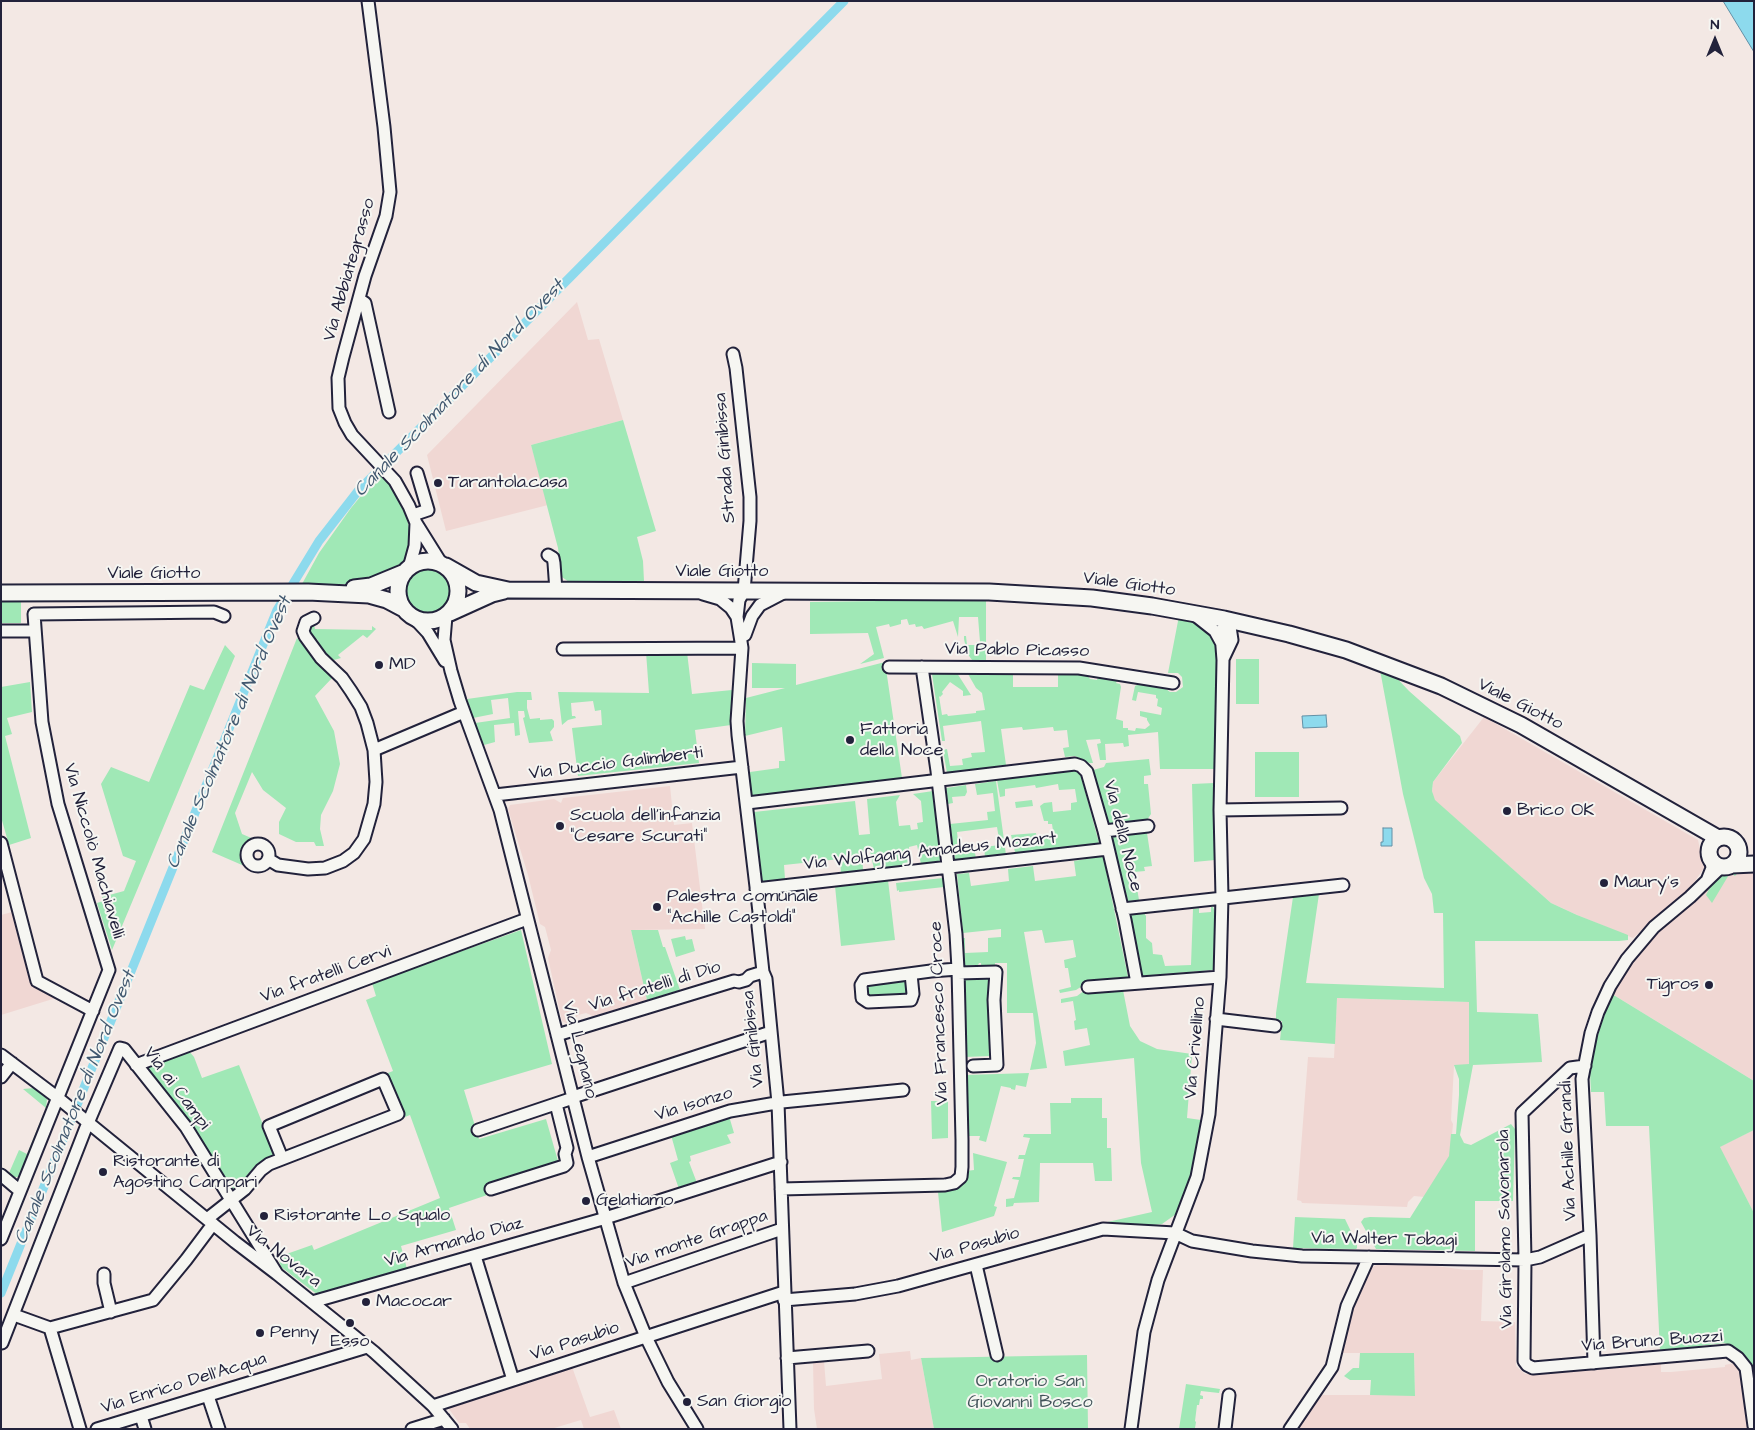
<!DOCTYPE html>
<html>
<head>
<meta charset="utf-8">
<style>
	body { margin:0 }
	#map { position:relative; width:1755px; height:1430px; overflow:hidden; background:#f3e8e4; font-family:"Architects Daughter",sans-serif }
	canvas { display:block }
	.frame { position:absolute; inset:0; border:2px solid #22223b; pointer-events:none }
	.north { position:absolute; left:1690px; top:15px; width:50px; height:50px; -webkit-text-stroke:4px #f6f6f2; paint-order:stroke; rotate:0deg; font-size:14px; font-weight:700; line-height:20px; text-align:center; color:#22223b }
	.north::after { content:''; display:block; margin:auto; width:18px; height:22px; background:#22223b; clip-path:polygon(50% 0,100% 100%,50% 72%,0 100%) }
</style>
</head>
<body>
<div id="map">
<canvas width="1755" height="1430"></canvas>
<div class="frame"></div>
<div class="north">N</div>
</div>
<script>
const g = document.querySelector('canvas').getContext('2d');
g.lineJoin = 'round';
function fillPath(path, color) {
  g.fillStyle = color;
  g.fill(path, 'evenodd');
}
function toPath(rows) {
  const path = new Path2D();
  for (const r of rows) {
    if (r.length === 3) {
      path.moveTo(r[0] + r[2], r[1]);
      path.arc(r[0], r[1], r[2], 0, 2 * Math.PI);
      continue;
    }
    path.moveTo(r[0], r[1]);
    for (let i = 2; i < r.length; i += 2) path.lineTo(r[i], r[i + 1]);
  }
  return path;
}
function strokePath(path, color, width, dash) {
  g.strokeStyle = color;
  g.lineWidth = width;
  g.lineCap = dash ? 'butt' : 'round';
  g.setLineDash(dash || []);
  g.stroke(path);
}
function write(font, color, halo, rows, align = 'center') {
  g.font = font + ' "Architects Daughter",sans-serif';
  g.lineWidth = 4;
  g.setLineDash([]);
  g.textBaseline = 'middle';
  g.strokeStyle = halo;
  g.fillStyle = color;
  for (const [text, x, y, turn = 0] of rows) {
    g.save();
    g.translate(x, y);
    g.rotate((+turn || 0) * Math.PI / 180);
    g.textAlign = isNaN(turn) ? turn : align;
    if (halo) g.strokeText(text, 0, 0);
    g.fillText(text, 0, 0);
    g.restore();
  }
}
const built = toPath([
	[577,302,588,340,599,339,623,420,531,445,548,505,446,531,427,455],
	[1484,717,1698,840,1704,868,1690,888,1633,938,1577,915,1551,903,1434,800,1432,791,1433,782],
	[670,786,674,825,692,823,705,929,631,930,647,1000,593,1016,586,1013,578,1015,574,1022,568,1024,562,1021,548,958,551,950,545,927,540,924,528,875,508,809,510,805,554,799,561,803,563,798],
	[1754,867,1754,1081,1612,994,1631,961,1658,929,1706,892,1712,883,1727,871],
	[12,912,32,981,56,998,1,1015,1,915],
	[1337,998,1469,1002,1469,1065,1454,1066,1451,1120,1453,1124,1450,1156,1424,1197,1414,1196,1408,1202,1407,1207,1302,1203,1301,1201,1297,1200,1308,1057,1334,1058],
	[1754,1130,1754,1213,1719,1147],
	[1382,1263,1414,1263,1466,1270,1483,1270,1481,1321,1515,1322,1516,1366,1525,1374,1661,1361,1661,1372,1671,1372,1725,1367,1725,1365,1734,1363,1739,1370,1748,1429,1295,1429,1318,1395,1415,1395,1414,1353,1343,1353,1351,1309,1372,1267],
	[910,1351,911,1360,921,1358,934,1429,817,1429,814,1409,813,1362,824,1361,826,1386,882,1379,879,1354],
	[571,1364,590,1417,614,1410,621,1429,584,1429,581,1420,551,1429,470,1429,466,1423,459,1423,449,1409,451,1405]
]);
const green = toPath([
	[623,420,656,531,637,537,643,561,644,581,569,582,562,577,558,548,531,445],
	[379,474,393,487,406,514,411,537,408,556,397,568,373,579,350,584,302,584,319,553,351,508],
	[429,590,23],
	[1,597,21,597,21,623,1,623],
	[948,600,986,601,986,661,972,660,967,653,964,639,964,636,966,636,967,645,976,645,976,642,980,642,978,617,959,617,958,637,953,621,924,629,922,626,916,627,915,624,909,625,907,619,901,620,901,624,890,627,889,624,876,627,884,658,860,664,874,654,868,633,810,634,810,602],
	[1179,616,1200,620,1214,633,1218,646,1214,769,1160,769,1158,732,1128,735,1129,746,1124,747,1123,743,1105,744,1106,760,1100,760,1097,744,1101,743,1100,739,1086,740,1093,763,1089,763,1075,756,1065,757,1063,748,1069,747,1067,730,1054,731,1053,727,1023,730,1022,727,1001,729,1006,765,947,773,943,750,947,749,950,766,963,765,962,759,972,757,971,753,985,752,981,721,943,726,945,741,942,741,932,674,957,673,971,695,963,696,963,691,950,682,942,692,943,694,940,697,939,696,942,715,947,714,948,716,976,713,976,711,985,710,982,693,976,688,968,674,1013,674,1013,687,1058,687,1058,674,1081,674,1087,675,1090,679,1097,680,1098,677,1117,681,1116,683,1120,684,1121,687,1116,719,1123,721,1123,728,1128,728,1128,730,1135,731,1136,728,1145,729,1150,725,1147,720,1147,718,1140,716,1140,711,1161,715,1162,708,1157,706,1158,699,1156,698,1156,695,1138,692,1136,701,1132,700,1135,686,1139,684,1166,689,1170,692,1176,692,1183,687,1182,677,1178,673,1168,673],
	[314,625,315,629,372,630,372,626,376,629,367,638,363,635,338,655,341,658,334,660,327,657,319,648,321,647,317,639,314,641,309,633,309,627],
	[297,638,323,669,333,677,315,696,334,731,340,764,333,791,321,815,320,829,324,846,316,846,314,842,296,842,279,834,279,822,286,808,263,790,252,772,235,813,242,834,256,840,247,845,242,853,242,865,212,852],
	[225,645,235,656,112,950,97,903,103,901,102,897,124,891,136,861,123,856,101,784,111,767,149,782,190,685,204,690],
	[646,652,687,652,692,694,732,690,731,725,695,730,699,763,578,776,572,728,602,725,601,710,595,711,593,701,571,703,572,716,575,716,576,718,568,720,562,725,558,692,649,693],
	[1236,659,1259,659,1259,704,1236,704],
	[885,662,902,778,750,797,748,774,750,772,779,768,779,761,785,761,782,727,745,736,746,698,785,688,752,688,752,663,796,664,796,685],
	[1380,670,1391,672,1409,691,1460,736,1462,743,1433,782,1432,791,1435,800,1551,903,1577,915,1628,935,1628,940,1619,941,1475,941,1477,1012,1538,1014,1542,1062,1473,1065,1460,1135,1464,1143,1471,1145,1511,1124,1515,1129,1513,1201,1475,1201,1475,1251,1376,1249,1361,1222,1364,1218,1370,1217,1410,1218,1449,1156,1451,1134,1456,1134,1459,1095,1459,1079,1454,1065,1469,1064,1469,1002,1337,998,1335,1044,1280,1040,1282,1021,1276,1021,1276,1013,1293,897,1319,894,1306,983,1444,988,1443,913,1434,913,1432,894,1424,878,1403,794],
	[30,682,32,712,7,718,12,734,5,736,31,838,9,845,1,817,1,687],
	[517,692,531,692,532,700,527,700,527,708,530,719,540,718,540,720,552,719,554,721,554,727,550,732,553,741,529,743,523,718,525,717,524,711,518,711,520,735,515,736,514,723,494,725,495,742,484,745,475,723,510,718,508,698,491,700,493,714,473,718,467,699],
	[1255,752,1299,752,1299,797,1255,797],
	[1149,759,1151,775,1144,776,1144,784,1148,784,1151,814,1147,820,1108,824,1093,770,1104,767,1106,763],
	[1071,770,1076,770,1081,776,1099,843,1018,853,1015,852,1011,835,1036,833,1037,839,1054,837,1052,824,1048,824,1048,821,1044,821,1040,806,1044,803,1052,802,1053,812,1071,810,1071,803,1077,802,1075,789,1059,790,1058,784,1036,788,1035,785,1005,789,1005,796,1000,797,997,780],
	[996,781,1006,855,985,857,984,847,1000,845,997,827,957,832,959,850,974,848,976,858,955,860,950,824,988,820,987,812,995,811,993,793,977,795,975,784],
	[1214,783,1215,860,1194,862,1192,784],
	[966,785,967,792,965,796,952,797,953,803,948,804,946,788],
	[933,791,941,862,921,864,917,845,909,847,910,865,874,869,870,851,866,851,862,852,863,870,841,873,840,859,784,865,785,879,762,882,754,812,855,801,859,835,870,834,867,799,900,795,896,802,899,826,910,825,911,830,918,829,917,823,923,822,921,801,913,794],
	[1032,800,1033,806,1016,808,1015,802],
	[1147,833,1152,866,1144,867,1145,871,1134,872,1135,878,1131,879,1132,886,1137,888,1139,900,1128,901,1112,837],
	[1103,856,1128,977,1087,980,1087,983,1076,990,1060,993,1059,990,1071,987,1068,968,1065,968,1064,960,1076,957,1073,940,1045,943,1042,930,1024,932,1047,1068,1030,1070,1036,1043,1033,1013,1007,1013,1007,963,995,963,995,965,981,965,981,963,979,963,978,965,965,966,963,938,965,938,965,953,988,952,988,938,1001,937,1001,929,963,933,957,874,969,873,971,886,1009,881,1008,869,1033,866,1035,881,1076,876,1074,861],
	[1738,867,1741,869,1735,876,1730,873,1712,903,1706,895,1712,883,1719,875],
	[943,878,944,887,899,892,899,890,897,891,896,883],
	[888,880,895,940,841,946,835,886],
	[1211,907,1213,907,1215,912,1213,970,1141,976,1130,915,1144,913,1146,916,1146,938,1152,943,1153,954,1162,955,1165,966,1191,965,1193,909,1199,908,1199,913,1211,912],
	[521,930,552,1064,464,1090,479,1139,546,1119,558,1161,490,1185,493,1193,449,1208,456,1230,401,1246,407,1269,318,1295,281,1267,278,1257,312,1245,314,1250,440,1198,410,1115,405,1117,388,1073,393,1071,366,1000,376,996,372,983],
	[631,930,658,930,663,947,665,947,680,990,647,1000],
	[685,936,686,940,692,939,695,951,676,957,671,939],
	[988,978,990,1056,965,1057,963,979],
	[909,979,908,997,866,998,864,983],
	[1085,990,1088,990,1089,994,1123,990,1130,1026,1140,1041,1157,1049,1192,1054,1187,1118,1201,1120,1200,1136,1186,1196,1176,1214,1162,1224,1144,1226,1103,1223,1152,1212,1141,1163,1134,1058,1065,1066,1063,1051,1090,1045,1087,1028,1075,1030,1074,1021,1076,1020,1073,1001,1061,1003,1061,999,1077,996],
	[1612,994,1754,1081,1754,1130,1720,1147,1754,1213,1754,1395,1743,1356,1732,1346,1724,1343,1660,1351,1649,1126,1606,1126,1604,1092,1591,1092,1590,1073,1592,1056,1605,1009],
	[188,1050,194,1057,202,1078,239,1065,276,1157,255,1166,233,1192,193,1126,146,1068,147,1066],
	[1029,1073,1026,1087,1016,1085,1015,1090,1011,1089,1011,1088,1001,1086,986,1142,979,1140,980,1136,966,1136,966,1075],
	[34,1088,47,1099,46,1108,23,1089],
	[1071,1098,1102,1098,1102,1118,1107,1118,1107,1148,1111,1148,1112,1181,1095,1181,1093,1163,1040,1163,1039,1202,1014,1203,1013,1206,1006,1207,1006,1199,1014,1198,1019,1180,1012,1179,1013,1177,1020,1177,1024,1159,1018,1159,1019,1155,1025,1155,1030,1138,1023,1137,1024,1134,1051,1134,1050,1103,1071,1103],
	[931,1101,948,1101,948,1138,932,1139],
	[43,1115,45,1119,21,1174,18,1177,14,1177,9,1173,19,1150,27,1154],
	[729,1116,734,1133,727,1135,731,1143,690,1156,691,1161,689,1162,697,1183,679,1189,670,1163,678,1160,671,1135],
	[973,1153,1007,1162,994,1206,997,1207,994,1216,942,1232,938,1192,946,1191,946,1189,966,1171,974,1170],
	[1295,1217,1345,1219,1357,1244,1357,1248,1356,1249,1293,1248],
	[1360,1353,1414,1353,1415,1396,1370,1395,1371,1380,1350,1380,1344,1376,1353,1368,1359,1368],
	[1087,1355,1088,1429,934,1429,921,1358],
	[1186,1384,1220,1389,1219,1393,1201,1391,1200,1395,1203,1396,1203,1399,1200,1399,1199,1405,1197,1405,1195,1421,1196,1422,1195,1428,1198,1429,1179,1429]
]);
const water = toPath([
	[1723,1,1754,1,1754,52,1723,1],
	[1326,715,1327,727,1303,728,1302,716,1326,715],
	[1383,828,1392,828,1392,846,1381,846,1381,842,1383,842,1383,828]
]);
const canal = toPath([
	[1,1293,277,610,319,541,358,491,844,1]
]);
const minor = toPath([
	[368,1,384,127,390,192,386,216,365,276,343,357,338,378,339,408,345,423,352,435,395,481,409,506,416,523,441,563],
	[359,299,365,303,389,412],
	[733,354,736,368,750,497,750,521,744,591,739,600,737,617,742,648,737,721,738,735,759,912,758,926,763,972,766,979,778,1103,790,1429],
	[413,515,428,510,417,473],
	[548,555,553,558,554,563,556,591],
	[409,568,415,546,416,523],
	[703,594,720,599,731,608,737,617],
	[446,616,444,640,451,671,460,701,500,810,588,1157,624,1283,646,1337,668,1382,697,1429],
	[1196,616,1215,631,1221,642],
	[414,618,428,633,445,661],
	[1,631,35,631],
	[745,635,752,616,760,605,783,593],
	[563,649,742,648],
	[1223,659,1232,640,1229,620],
	[889,667,1079,668,1173,683],
	[374,750,464,712],
	[495,795,742,767],
	[747,803,1075,764,1081,766,1087,772,1104,831,1125,920,1137,983],
	[1220,810,1341,808],
	[1104,831,1148,826],
	[1,843,37,981,93,1011],
	[258,855,11],
	[268,859,278,865,308,869,325,868,343,861,354,853,364,839,374,804,376,782,374,750,367,723,361,707,351,691,342,678,321,658,305,636,303,631,306,622,314,618],
	[1708,878,1712,868,1711,860],
	[756,889,1108,849],
	[1122,909,1343,885],
	[958,973,996,972,994,1000,997,1065,973,1066],
	[911,974,913,994,911,1000,868,1002,862,998,861,985,864,980,931,971,958,969],
	[1088,987,1220,977],
	[1216,1019,1275,1026],
	[557,1035,734,981,739,982,746,980,750,976,763,972],
	[1,1055,58,1098,235,1242,277,1274,374,1352,433,1406,452,1429],
	[136,1065,527,919],
	[1585,1066,1570,1068,1522,1113,1525,1260,1524,1361,1527,1365,1533,1368,1728,1351,1738,1358,1746,1368,1754,1426],
	[1,1077,12,1063],
	[573,1097,771,1032],
	[478,1130,573,1098],
	[588,1157,730,1111,782,1102,903,1090],
	[1,1175,20,1191],
	[491,1189,564,1166,567,1163,565,1154,567,1148,556,1104],
	[781,1189,945,1185,954,1183,961,1177,962,1167,962,1140,958,969,956,934,937,771,922,667],
	[207,1219,245,1189,261,1170,269,1164,398,1114,383,1079,269,1126,282,1158],
	[1,1239,109,970,58,804,42,722,34,614,214,612,224,616],
	[475,1256,513,1380],
	[976,1265,997,1355],
	[104,1274,104,1283,111,1312],
	[624,1283,782,1229],
	[784,1300,855,1294,898,1286,1103,1229,1175,1233,1192,1241,1252,1251,1302,1256,1525,1260,1540,1257,1590,1235],
	[312,1302,599,1220,781,1162],
	[14,1315,50,1328,153,1300,186,1260,213,1224],
	[50,1328,80,1429],
	[2,1343,85,1130,120,1048,124,1049,186,1127,277,1274],
	[787,1358,868,1351],
	[1594,1363,1590,1235,1582,1079,1591,1033,1598,1012,1610,986,1627,959,1654,927,1690,897,1721,867],
	[208,1396,219,1429],
	[433,1406,784,1292],
	[141,1416,145,1429],
	[97,1429,367,1347],
	[412,1429,444,1419],
	[1131,1429,1144,1332,1158,1280,1197,1177,1209,1114,1220,977,1222,897,1220,810,1223,660,1221,634,1224,626,1229,620],
	[1225,1429,1229,1395],
	[1290,1429,1332,1367,1347,1306,1369,1257]
]);
const major = toPath([
	[428,591,30],
	[446,566,476,583,508,590,989,592,1092,598,1152,606,1224,619,1289,634,1346,650,1441,686,1521,725,1718,838],
	[354,588,371,586,405,572],
	[1,593,308,592,369,595,387,600,404,609],
	[450,613,492,594,504,591],
	[1724,852,15],
	[1732,865,1754,864]
]);
const markers = [
	[438,483,5,"#22223b"],
	[379,665,5,"#22223b"],
	[850,740,5,"#22223b"],
	[1507,811,5,"#22223b"],
	[560,826,5,"#22223b"],
	[1604,883,5,"#22223b"],
	[657,907,5,"#22223b"],
	[1709,985,5,"#22223b"],
	[103,1172,5,"#22223b"],
	[586,1201,5,"#22223b"],
	[264,1216,5,"#22223b"],
	[366,1302,5,"#22223b"],
	[350,1323,5,"#22223b"],
	[260,1333,5,"#22223b"],
	[687,1402,5,"#22223b"]
];
const streetNames = [
	["Via Abbiategrasso",350,270,-74],
	["Strada Ginibissa",726,458,-94],
	["Viale Giotto",722,572],
	["Viale Giotto",154,574],
	["Viale Giotto",1129,585,8],
	["Via Pablo Picasso",1017,651,1],
	["Viale Giotto",1520,705,27],
	["Via Duccio Galimberti",616,764,-7],
	["Via della Noce",1122,836,76],
	["Via Niccolò Machiavelli",93,851,74],
	["Via Wolfgang Amadeus Mozart",930,852,-6],
	["Via fratelli Cervi",326,975,-20],
	["Via fratelli di Dio",655,987,-17],
	["Via Francesco Croce",940,1013,-92],
	["Via Ginibissa",754,1039,-96],
	["Via Crivellino",1196,1048,-85],
	["Via Legnano",579,1050,76],
	["Via ai Campi",176,1089,53],
	["Via Isonzo",694,1105,-17],
	["Via Achille Grandi",1569,1151,-92],
	["Via Girolamo Savonarola",1506,1229,-91],
	["Via monte Grappa",697,1240,-19],
	["Via Walter Tobagi",1384,1240,1],
	["Via Armando Diaz",454,1243,-16],
	["Via Pasubio",975,1246,-16],
	["Via Novara",283,1257,38],
	["Via Pasubio",575,1342,-18],
	["Via Bruno Buozzi",1652,1342,-4],
	["Via Enrico Dell'Acqua",184,1384,-17]
];
const poiNames = [
	["Tarantola.casa",448,483],
	["MD",389,665],
	["Fattoria",860,730],
	["della Noce",860,751],
	["Brico OK",1517,811],
	["Scuola dell'infanzia",570,816],
	["\"Cesare Scurati\"",570,837],
	["Maury's",1614,883],
	["Palestra comunale",667,897],
	["\"Achille Castoldi\"",667,918],
	["Tigros",1699,985,"right"],
	["Ristorante di",113,1162],
	["Agostino Campari",113,1183],
	["Gelatiamo",596,1201],
	["Ristorante Lo Squalo",274,1216],
	["Macocar",376,1302],
	["Penny",270,1333],
	["Esso",350,1342,"center"],
	["San Giorgio",697,1402]
];
const parkNames = [
	["Oratorio San",1030,1382],
	["Giovanni Bosco",1030,1403]
];
const waterNames = [
	["Canale Scolmatore di Nord Ovest",460,389,-46],
	["Canale Scolmatore di Nord Ovest",230,733,-67],
	["Canale Scolmatore di Nord Ovest",76,1108,-68]
];
fillPath(built, '#f0d7d3');
fillPath(green, '#a0e8b6');
fillPath(water, '#8ddaed');
strokePath(water, '#6290a6', 1);
strokePath(canal, '#8ddaed', 9);
strokePath(minor, '#22223b', 15);
strokePath(major, '#22223b', 19);
strokePath(minor, '#f6f6f2', 11);
strokePath(major, '#f6f6f2', 15);
for (const [x, y, r, color] of markers) {
  const dot = new Path2D();
  dot.arc(x, y, r, 0, 2 * Math.PI);
  g.fillStyle = color;
  g.fill(dot);
  strokePath(dot, '#f6f6f2', 2);
}
write('18px', '#22223b', '#f6f6f2', streetNames);
write('18px', '#22223b', '#f6f6f2', poiNames, 'left');
write('18px', '#42545a', '#f6f6f2', parkNames);
write('italic 19px', '#425970', '#f6f6f2', waterNames);
</script>
</body>
</html>
